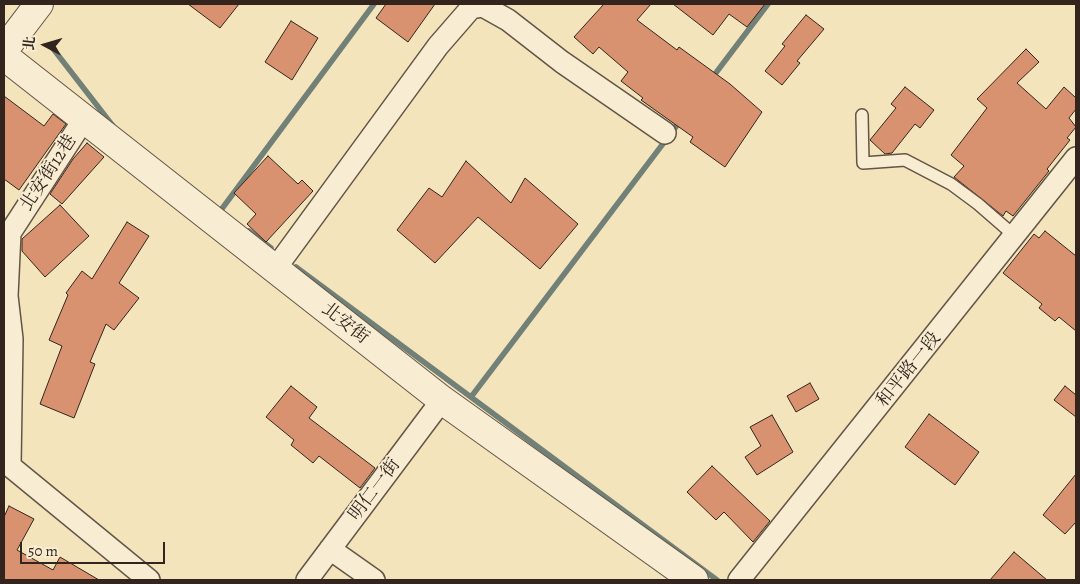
<!DOCTYPE html>
<html>
<head>
<meta charset="utf-8">
<style>
	body { margin:0 }
	#map { position:relative; width:1080px; height:584px; overflow:hidden; background:#f4e4bc; font-family:Alegreya,"Noto Serif TC",serif }
	canvas { display:block }
	.frame { position:absolute; inset:0; border:5px solid #33251e; pointer-events:none }
	.north { position:absolute; left:20px; top:20px; width:50px; height:50px; -webkit-text-stroke:4px #f8edd3; paint-order:stroke; rotate:276deg; font-size:14px; font-weight:700; line-height:20px; text-align:center; color:#33251e }
	.north::after { content:''; display:block; margin:auto; width:18px; height:22px; background:#33251e; clip-path:polygon(50% 0,100% 100%,50% 72%,0 100%) }
	.scale { position:absolute; left:20px; top:542px; width:145px; height:22px; box-sizing:border-box; border:2px solid #33251e; border-top:0; padding-left:6px; font-size:15px; line-height:18px; white-space:nowrap; color:#33251e; -webkit-text-stroke:4px #f8edd3; paint-order:stroke }
</style>
</head>
<body>
<div id="map">
<canvas width="1080" height="584"></canvas>
<div class="frame"></div>
<div class="north">北</div>
<div class="scale">50 m</div>
</div>
<script>
const g = document.querySelector('canvas').getContext('2d');
g.lineJoin = 'round';
function toPath(rows) {
  const path = new Path2D();
  for (const r of rows) {
    path.moveTo(r[0], r[1]);
    for (let i = 2; i < r.length; i += 2) path.lineTo(r[i], r[i + 1]);
  }
  return path;
}
function strokePath(path, color, width, dash) {
  g.strokeStyle = color;
  g.lineWidth = width;
  g.lineCap = dash ? 'butt' : 'round';
  g.setLineDash(dash || []);
  g.stroke(path);
}
function fillPath(path, color) {
  g.fillStyle = color;
  g.fill(path, 'evenodd');
}
function write(font, color, halo, rows, align = 'center') {
  g.font = font + ' Alegreya,"Noto Serif TC",serif';
  g.lineWidth = 4;
  g.setLineDash([]);
  g.textBaseline = 'middle';
  g.strokeStyle = halo;
  g.fillStyle = color;
  for (const [text, x, y, turn = 0] of rows) {
    g.save();
    g.translate(x, y);
    g.rotate((+turn || 0) * Math.PI / 180);
    g.textAlign = isNaN(turn) ? turn : align;
    if (halo) g.strokeText(text, 0, 0);
    g.fillText(text, 0, 0);
    g.restore();
  }
}
const stream = toPath([
	[51,46,113,126],
	[712,78,768,4],
	[221,210,374,4],
	[249,231,271,248],
	[296,267,717,580],
	[471,397,681,120]
]);
const building = toPath([
	[188,4,239,4,220,28,188,4],
	[386,4,435,4,408,42,376,18,386,4],
	[604,4,651,4,637,20,677,50,679,47,730,84,762,112,725,167,690,142,693,137,641,100,643,98,621,81,628,72,599,47,593,54,574,37,604,4],
	[673,4,765,4,747,27,729,14,713,35,673,4],
	[806,15,824,29,797,61,800,63,782,85,765,71,785,46,782,44,806,15],
	[291,21,318,38,292,80,265,62,291,21],
	[1026,49,1039,62,1017,83,1046,109,1064,87,1076,98,1076,109,1069,118,1076,127,1067,138,1070,140,1047,169,1049,171,1013,216,1006,211,1003,216,954,177,964,166,951,155,987,108,977,99,1026,49],
	[905,87,934,110,920,128,915,124,892,153,885,154,870,140,896,108,891,104,905,87],
	[4,96,44,126,53,114,66,124,19,190,4,179,4,96],
	[87,143,104,157,62,204,50,194,73,159,87,143],
	[268,156,298,184,302,180,313,191,266,242,247,224,256,214,234,193,268,156],
	[466,161,511,203,525,178,578,224,540,269,478,217,435,263,397,230,429,188,442,197,466,161],
	[60,205,89,236,45,277,22,251,22,239,60,205],
	[127,222,149,236,119,283,139,298,114,330,106,324,90,362,95,364,74,418,40,404,62,346,49,340,68,295,66,293,82,271,92,279,127,222],
	[1045,231,1076,256,1076,331,1059,317,1055,321,1039,308,1042,304,1003,273,1034,234,1039,238,1045,231],
	[810,383,819,399,796,412,787,396,810,383],
	[291,386,317,407,309,418,375,468,360,488,319,456,313,463,291,445,294,440,266,417,291,386],
	[1065,386,1076,395,1076,417,1054,400,1065,386],
	[929,414,979,452,955,485,905,447,929,414],
	[772,415,793,452,757,475,745,457,761,446,750,427,772,415],
	[712,466,770,521,753,542,724,512,716,520,687,492,712,466],
	[1076,474,1076,522,1065,534,1043,515,1076,474],
	[9,506,34,519,17,550,53,570,60,557,99,580,4,580,4,517,9,506],
	[1014,552,1047,580,990,580,1014,552]
]);
const service = toPath([
	[862,115,863,163,905,160,951,184,978,204,1016,237]
]);
const minor = toPath([
	[84,119,10,233,7,296,12,339,10,466,149,580],
	[275,269,438,46,471,8,483,6,508,20,562,62,665,133],
	[330,549,374,580],
	[307,580,442,400],
	[739,580,1076,158]
]);
const tertiary = toPath([
	[4,50,39,4],
	[4,56,442,400,694,580]
]);
const streetNames = [
	["北安街12巷",49,173,-57],
	["北安街",345,324,38],
	["和平路一段",909,370,-51],
	["明仁一街",375,490,-53]
];
strokePath(stream, '#728177', 5.5);
fillPath(building, '#d89270');
strokePath(building, '#33251e', 1);
strokePath(service, '#635546', 14);
strokePath(minor, '#635546', 24);
strokePath(tertiary, '#635546', 30);
strokePath(service, '#f8edd3', 11);
strokePath(minor, '#f8edd3', 21);
strokePath(tertiary, '#f8edd3', 28);
write('18px', '#33251e', '#f8edd3', streetNames);
</script>
</body>
</html>
